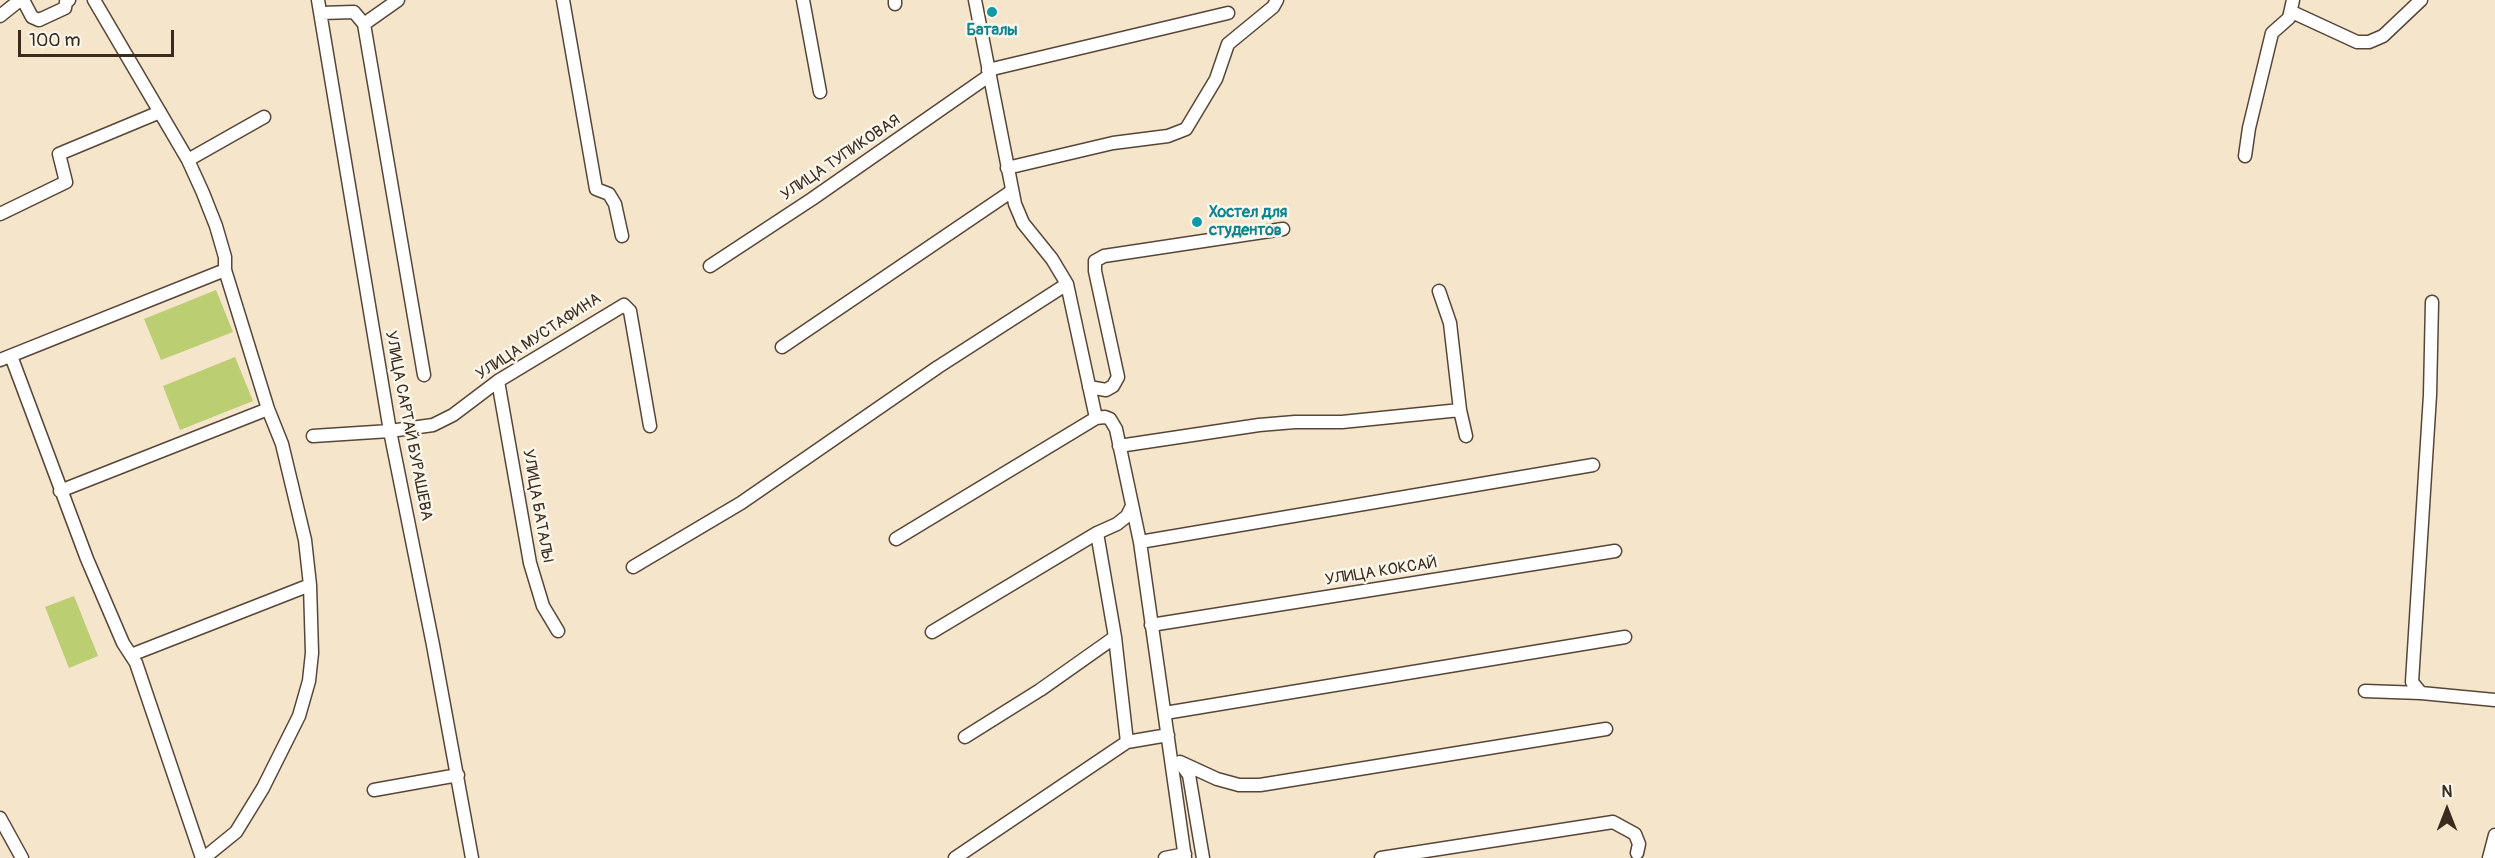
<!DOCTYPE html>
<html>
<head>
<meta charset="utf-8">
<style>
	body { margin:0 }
	#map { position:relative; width:2495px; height:858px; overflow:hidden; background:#f4e5cb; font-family:Pangolin,sans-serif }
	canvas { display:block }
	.north { position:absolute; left:2417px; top:780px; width:60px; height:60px; -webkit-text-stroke:4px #fbf7ec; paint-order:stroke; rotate:0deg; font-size:16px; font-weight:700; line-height:24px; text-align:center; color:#3b2a1e }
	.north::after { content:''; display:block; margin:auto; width:21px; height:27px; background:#3b2a1e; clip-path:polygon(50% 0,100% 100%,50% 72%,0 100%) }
	.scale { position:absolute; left:18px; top:30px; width:156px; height:27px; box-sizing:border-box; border:3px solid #3b2a1e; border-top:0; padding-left:8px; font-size:18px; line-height:21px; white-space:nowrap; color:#3b2a1e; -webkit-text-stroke:4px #fbf7ec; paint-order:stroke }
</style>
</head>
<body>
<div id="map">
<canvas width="2495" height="858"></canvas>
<div class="north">N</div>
<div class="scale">100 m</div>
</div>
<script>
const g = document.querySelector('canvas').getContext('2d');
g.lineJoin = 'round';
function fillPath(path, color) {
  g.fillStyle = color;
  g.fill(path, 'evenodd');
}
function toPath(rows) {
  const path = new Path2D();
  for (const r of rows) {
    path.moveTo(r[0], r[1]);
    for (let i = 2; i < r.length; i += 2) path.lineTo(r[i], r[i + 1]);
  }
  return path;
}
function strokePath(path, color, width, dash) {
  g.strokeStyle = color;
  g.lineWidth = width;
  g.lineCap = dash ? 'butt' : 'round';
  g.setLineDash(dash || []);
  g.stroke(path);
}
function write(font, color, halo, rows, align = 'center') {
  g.font = font + ' Pangolin,sans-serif';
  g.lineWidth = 5;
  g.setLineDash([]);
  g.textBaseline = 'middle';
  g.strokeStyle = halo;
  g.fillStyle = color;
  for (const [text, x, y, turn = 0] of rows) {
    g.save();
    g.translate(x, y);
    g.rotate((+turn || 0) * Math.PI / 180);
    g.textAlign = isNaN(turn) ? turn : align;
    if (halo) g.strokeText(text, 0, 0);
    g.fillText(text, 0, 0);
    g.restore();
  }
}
const green = toPath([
	[216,290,233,332,161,360,144,319],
	[235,357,253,401,180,430,163,386],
	[74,596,98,656,69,668,45,607]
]);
const minor = toPath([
	[23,0,32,17,39,20,65,8,66,2,69,0],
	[94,0,188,160,203,193,216,226,225,257,225,270,268,409,282,444,305,540,310,585,312,653,309,681,299,716,263,788,236,832,204,858],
	[318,0,390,431,433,645,472,858],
	[398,0,364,24,424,375],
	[563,0,596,189,609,194,615,204,622,236],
	[803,0,820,92],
	[895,0,895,4],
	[975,0,1015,204,1023,223,1052,259,1067,284,1096,418],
	[2292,12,2357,42,2369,42,2383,36,2421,0],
	[321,13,354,12,364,24],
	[0,16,20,0],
	[988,70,1228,13],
	[2245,156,2249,128,2272,33,2289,18,2293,0],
	[188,160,264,117],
	[1007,168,1113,143,1168,136,1186,129,1216,79,1228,44,1273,7,1277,0],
	[0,214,66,182,59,154,160,112],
	[710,266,812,199,990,75],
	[1439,291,1450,323,1460,410],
	[2432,302,2430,395,2412,682,2421,693,2495,700],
	[782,347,1012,191],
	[11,356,87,559,123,643,136,663,202,858],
	[0,360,225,270],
	[498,381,530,563,543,606,558,631],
	[1089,387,1106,390,1113,386,1118,377,1095,271,1095,261,1104,256,1283,229],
	[313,436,390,431,433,425,453,415,498,381,624,305,630,311,650,426],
	[1119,446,1259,425,1295,422,1342,422,1460,410,1466,436],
	[60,491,268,409],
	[1097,533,1115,637,1127,742],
	[896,539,1096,418,1105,417,1110,419,1116,429,1140,542,1185,858],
	[1140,542,1593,465],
	[633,567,741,503,938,367,1067,284],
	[1151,625,1615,551],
	[932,632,1097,533,1117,524,1127,516,1131,508],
	[131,655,310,585],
	[2365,691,2421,693],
	[1165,713,1625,637],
	[965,737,1040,690,1115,637],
	[1180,762,1217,779,1239,785,1260,785,1606,729],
	[1181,764,1189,775,1203,858],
	[374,790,458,775],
	[0,818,22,858],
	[955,858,1127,742,1168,735],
	[1165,858,1185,854],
	[1381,858,1613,822,1635,834,1639,844,1637,853],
	[2489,858,2495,835]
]);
const markers = [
	[992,12,6,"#0f9aa8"],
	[1197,222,6,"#0f9aa8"]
];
const cultureNames = [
	["Баталы",992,31],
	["Хостел для",1209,213,"left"],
	["студентов",1209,231,"left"]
];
const streetNames = [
	["УЛИЦА ТУПИКОВАЯ",841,158,-34],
	["УЛИЦА МУСТАФИНА",539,337,-33],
	["УЛИЦА САРТАЙ БУРАШЕВА",408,426,79],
	["УЛИЦА БАТАЛЫ",537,506,80],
	["УЛИЦА КОКСАЙ",1381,572,-9]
];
fillPath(green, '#bbce72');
strokePath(minor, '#574638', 15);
strokePath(minor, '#fff', 12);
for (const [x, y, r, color] of markers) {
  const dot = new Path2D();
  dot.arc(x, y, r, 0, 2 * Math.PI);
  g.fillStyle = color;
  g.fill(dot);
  strokePath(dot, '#fbf7ec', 2);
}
write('bold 16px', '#0d838f', '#fbf7ec', cultureNames);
write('16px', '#3b2a1e', '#fbf7ec', streetNames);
</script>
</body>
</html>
